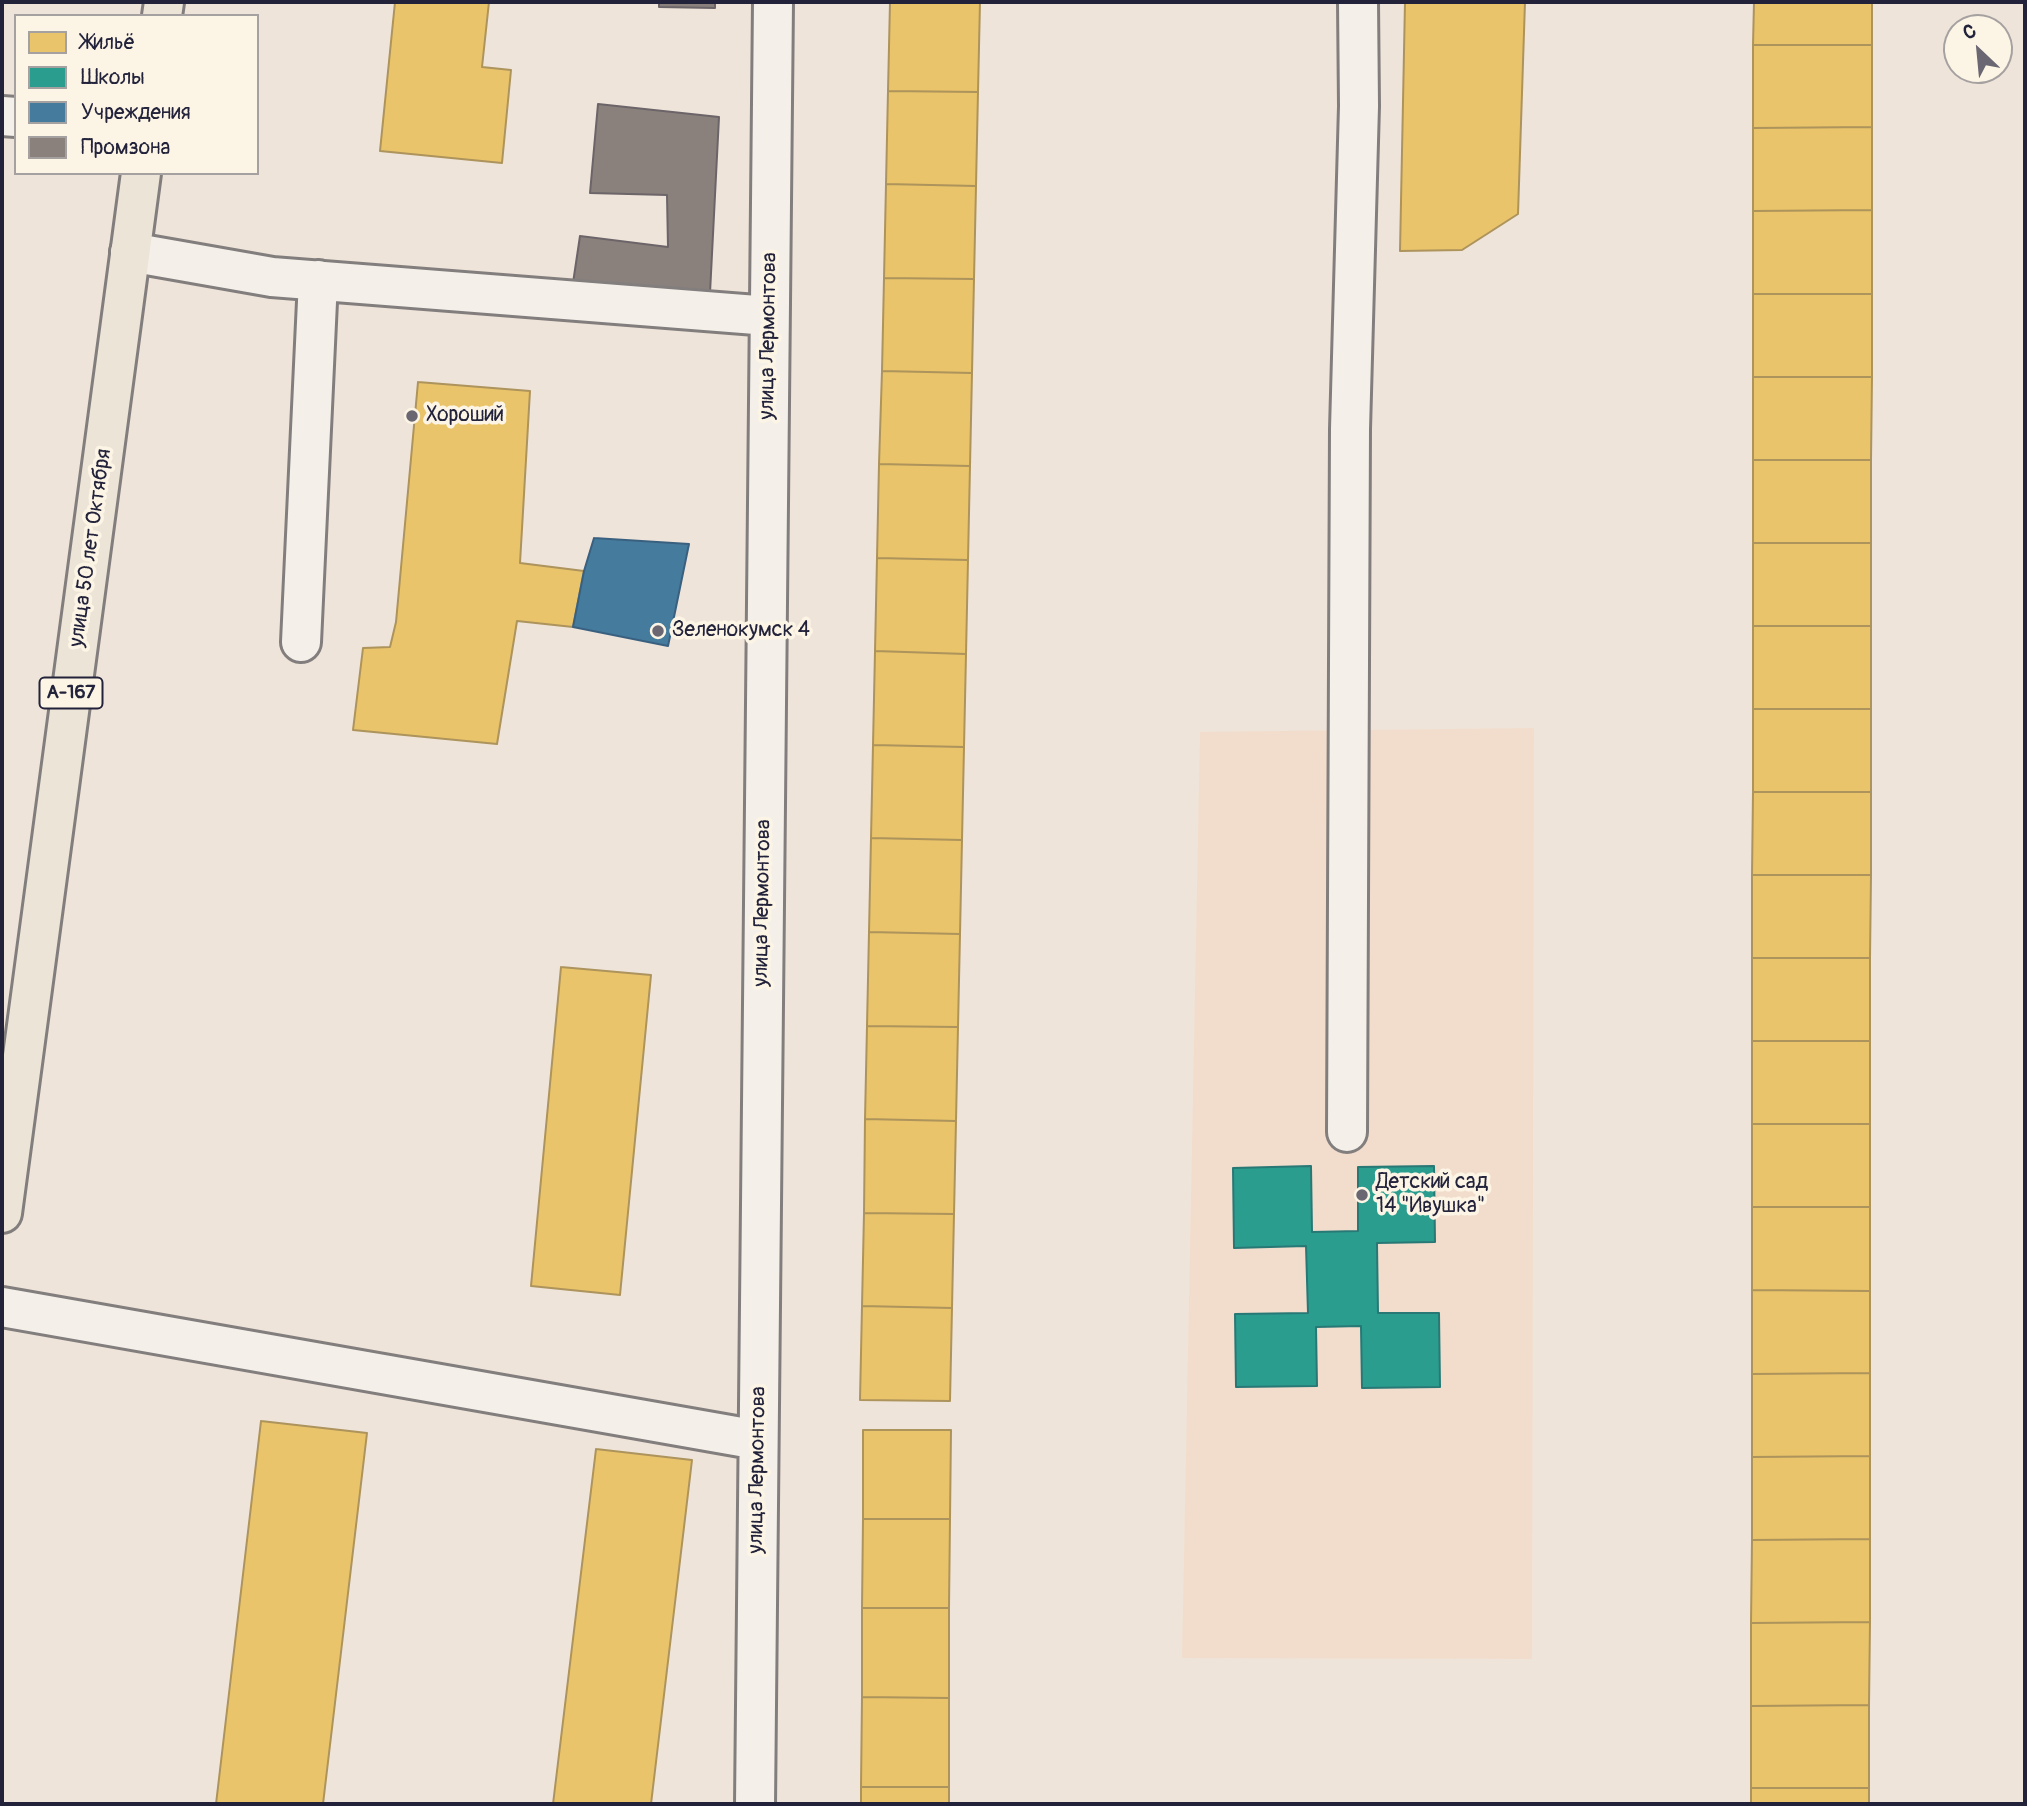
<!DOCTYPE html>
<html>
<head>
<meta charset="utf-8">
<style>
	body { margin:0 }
	#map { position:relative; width:2027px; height:1806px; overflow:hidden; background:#efe4d9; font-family:Pangolin,sans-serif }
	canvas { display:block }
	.frame { position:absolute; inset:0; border:4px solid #22223b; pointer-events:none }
	.legend { position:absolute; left:14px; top:14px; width:245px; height:161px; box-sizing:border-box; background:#fcf5e5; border:2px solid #a5a1a1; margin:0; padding:9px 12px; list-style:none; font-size:21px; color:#22223b }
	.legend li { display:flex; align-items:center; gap:14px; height:35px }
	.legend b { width:35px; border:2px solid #a5a1a1 }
	.north { position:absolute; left:1943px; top:14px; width:70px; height:70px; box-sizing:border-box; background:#fcf5e5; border:2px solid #a5a1a1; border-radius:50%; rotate:334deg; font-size:19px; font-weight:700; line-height:28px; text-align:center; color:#22223b }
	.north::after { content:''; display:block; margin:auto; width:24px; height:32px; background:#6a6672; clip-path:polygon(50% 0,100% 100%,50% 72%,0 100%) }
</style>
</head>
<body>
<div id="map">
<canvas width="2027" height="1806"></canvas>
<div class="frame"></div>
<ul class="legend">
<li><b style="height:19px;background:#e9c46a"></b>Жильё</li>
<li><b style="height:19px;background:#2a9d8f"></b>Школы</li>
<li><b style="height:19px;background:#457b9d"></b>Учреждения</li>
<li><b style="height:19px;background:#8a817c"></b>Промзона</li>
</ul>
<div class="north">С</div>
</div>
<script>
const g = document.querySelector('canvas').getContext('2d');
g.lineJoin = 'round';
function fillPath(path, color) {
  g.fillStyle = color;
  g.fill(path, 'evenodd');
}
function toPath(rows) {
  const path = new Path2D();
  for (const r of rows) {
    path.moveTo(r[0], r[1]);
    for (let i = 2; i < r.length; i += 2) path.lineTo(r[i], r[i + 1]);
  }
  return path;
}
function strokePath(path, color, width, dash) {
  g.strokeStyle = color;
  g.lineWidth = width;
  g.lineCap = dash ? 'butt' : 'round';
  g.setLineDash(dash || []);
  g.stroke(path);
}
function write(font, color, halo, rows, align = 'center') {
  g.font = font + ' Pangolin,sans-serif';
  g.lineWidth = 7;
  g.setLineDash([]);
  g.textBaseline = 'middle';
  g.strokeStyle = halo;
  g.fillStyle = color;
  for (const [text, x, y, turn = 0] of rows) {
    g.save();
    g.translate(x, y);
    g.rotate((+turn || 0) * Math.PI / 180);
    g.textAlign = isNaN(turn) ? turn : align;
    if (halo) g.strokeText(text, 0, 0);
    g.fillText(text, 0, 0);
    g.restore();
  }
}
const built = toPath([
	[1534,728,1532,1659,1182,1658,1200,732]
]);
const homes = toPath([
	[395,2,489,2,482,67,511,70,502,163,380,151,395,2],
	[890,2,980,2,978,92,888,91,890,2],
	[1405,2,1525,2,1518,214,1462,250,1400,251,1405,2],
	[1754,2,1872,2,1872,45,1753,45,1754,2],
	[1753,45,1872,45,1872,127,1753,128,1753,45],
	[888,91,978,92,976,186,886,184,888,91],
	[1872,127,1872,210,1753,211,1753,128,1872,127],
	[886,184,976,186,974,279,884,278,886,184],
	[1872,210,1872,294,1753,294,1753,211,1872,210],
	[884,278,974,279,972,373,882,371,884,278],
	[1753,294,1872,294,1872,377,1753,377,1753,294],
	[882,371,972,373,970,466,879,464,882,371],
	[1753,377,1872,377,1871,460,1753,460,1753,377],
	[418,382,530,391,520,563,584,571,573,627,517,621,497,744,353,730,363,648,390,647,396,622,418,382],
	[1753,460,1871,460,1871,543,1753,543,1753,460],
	[879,464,970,466,968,560,877,558,879,464],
	[1753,543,1871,543,1871,626,1753,626,1753,543],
	[877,558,968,560,966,654,875,651,877,558],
	[1753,626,1871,626,1871,709,1753,709,1753,626],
	[875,651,966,654,964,747,873,745,875,651],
	[1753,709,1871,709,1871,792,1753,792,1753,709],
	[873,745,964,747,962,840,871,838,873,745],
	[1753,792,1871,792,1871,875,1752,875,1753,792],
	[871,838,962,840,960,934,869,932,871,838],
	[1752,875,1871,875,1870,958,1752,958,1752,875],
	[869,932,960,934,958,1027,867,1026,869,932],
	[1752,958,1870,958,1870,1041,1752,1041,1752,958],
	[561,967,651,975,620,1295,531,1286,561,967],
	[867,1026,958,1027,956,1121,865,1119,867,1026],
	[1752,1041,1870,1041,1870,1124,1752,1124,1752,1041],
	[865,1119,956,1121,954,1214,864,1213,865,1119],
	[1752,1124,1870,1124,1870,1207,1752,1207,1752,1124],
	[1752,1207,1870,1207,1870,1291,1752,1290,1752,1207],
	[864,1213,954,1214,952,1308,862,1306,864,1213],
	[1752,1290,1870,1291,1870,1373,1752,1374,1752,1290],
	[862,1306,952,1308,950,1401,860,1400,862,1306],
	[1870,1373,1870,1456,1752,1457,1752,1374,1870,1373],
	[261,1421,367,1433,323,1804,216,1804,261,1421],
	[863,1430,951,1430,950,1519,863,1519,863,1430],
	[596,1449,692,1460,651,1804,553,1804,596,1449],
	[1870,1456,1870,1539,1752,1540,1752,1457,1870,1456],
	[863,1519,950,1519,949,1608,862,1608,863,1519],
	[1870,1539,1870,1622,1751,1623,1752,1540,1870,1539],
	[862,1608,949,1608,949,1698,862,1697,862,1608],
	[1870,1622,1869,1705,1751,1706,1751,1623,1870,1622],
	[862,1697,949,1698,949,1787,861,1787,862,1697],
	[1869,1705,1869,1788,1751,1788,1751,1706,1869,1705],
	[861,1787,949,1787,949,1804,861,1804,861,1787],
	[1751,1788,1869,1788,1869,1804,1751,1804,1751,1788]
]);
const schools = toPath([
	[1311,1166,1312,1232,1358,1231,1358,1167,1434,1166,1435,1242,1377,1243,1378,1313,1439,1313,1440,1387,1362,1388,1361,1326,1316,1327,1317,1386,1236,1387,1235,1314,1308,1313,1306,1246,1234,1248,1233,1168,1311,1166]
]);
const public = toPath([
	[594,538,689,544,668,646,573,627,584,571,594,538]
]);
const industry = toPath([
	[659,2,715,2,715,8,659,7,659,2],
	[598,104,719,117,710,293,573,283,580,236,668,247,667,195,590,193,598,104]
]);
const minor = toPath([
	[2,116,16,117],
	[130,252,272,277,769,316],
	[301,642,318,280],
	[1347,1132,1350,429,1359,106,1358,2],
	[2,1307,758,1440],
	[755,1804,773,2]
]);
const highway = toPath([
	[162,16,164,2],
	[2,1213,141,173]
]);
const markers = [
	[412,416,7,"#6a6672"],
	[658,631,7,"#6a6672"],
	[1362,1195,7,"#6a6672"]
];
const shields = [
	[71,693,63]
];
const shieldNames = [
	["А-167",71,693]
];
const streetNames = [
	["улица Лермонтова",769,336,-89],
	["улица 50 лет Октября",91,548,-82],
	["улица Лермонтова",763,903,-89],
	["улица Лермонтова",758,1470,-89]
];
const poiNames = [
	["Хороший",426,416],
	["Зеленокумск 4",672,631],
	["Детский сад",1376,1183],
	["14 \"Ивушка\"",1376,1207]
];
fillPath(built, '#f2ddcc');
fillPath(homes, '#e9c46a');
strokePath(homes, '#ad935c', 2);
fillPath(schools, '#2a9d8f');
strokePath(schools, '#287876', 2);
fillPath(public, '#457b9d');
strokePath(public, '#3a6080', 2);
fillPath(industry, '#8a817c');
strokePath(industry, '#6b6468', 2);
strokePath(minor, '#837e7e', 44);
strokePath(highway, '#837e7e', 44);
strokePath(minor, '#f4f0e9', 38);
strokePath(highway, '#ece4d7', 38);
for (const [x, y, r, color] of markers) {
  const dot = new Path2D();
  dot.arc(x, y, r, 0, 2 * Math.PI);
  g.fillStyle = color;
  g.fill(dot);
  strokePath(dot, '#fcf5e5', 2.5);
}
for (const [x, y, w] of shields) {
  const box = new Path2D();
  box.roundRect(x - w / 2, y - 15.5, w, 31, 5);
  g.fillStyle = '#fcf5e5';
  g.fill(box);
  strokePath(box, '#22223b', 2);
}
write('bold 19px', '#22223b', null, shieldNames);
write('21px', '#22223b', '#fcf5e5', streetNames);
write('21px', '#22223b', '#fcf5e5', poiNames, 'left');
</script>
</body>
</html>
